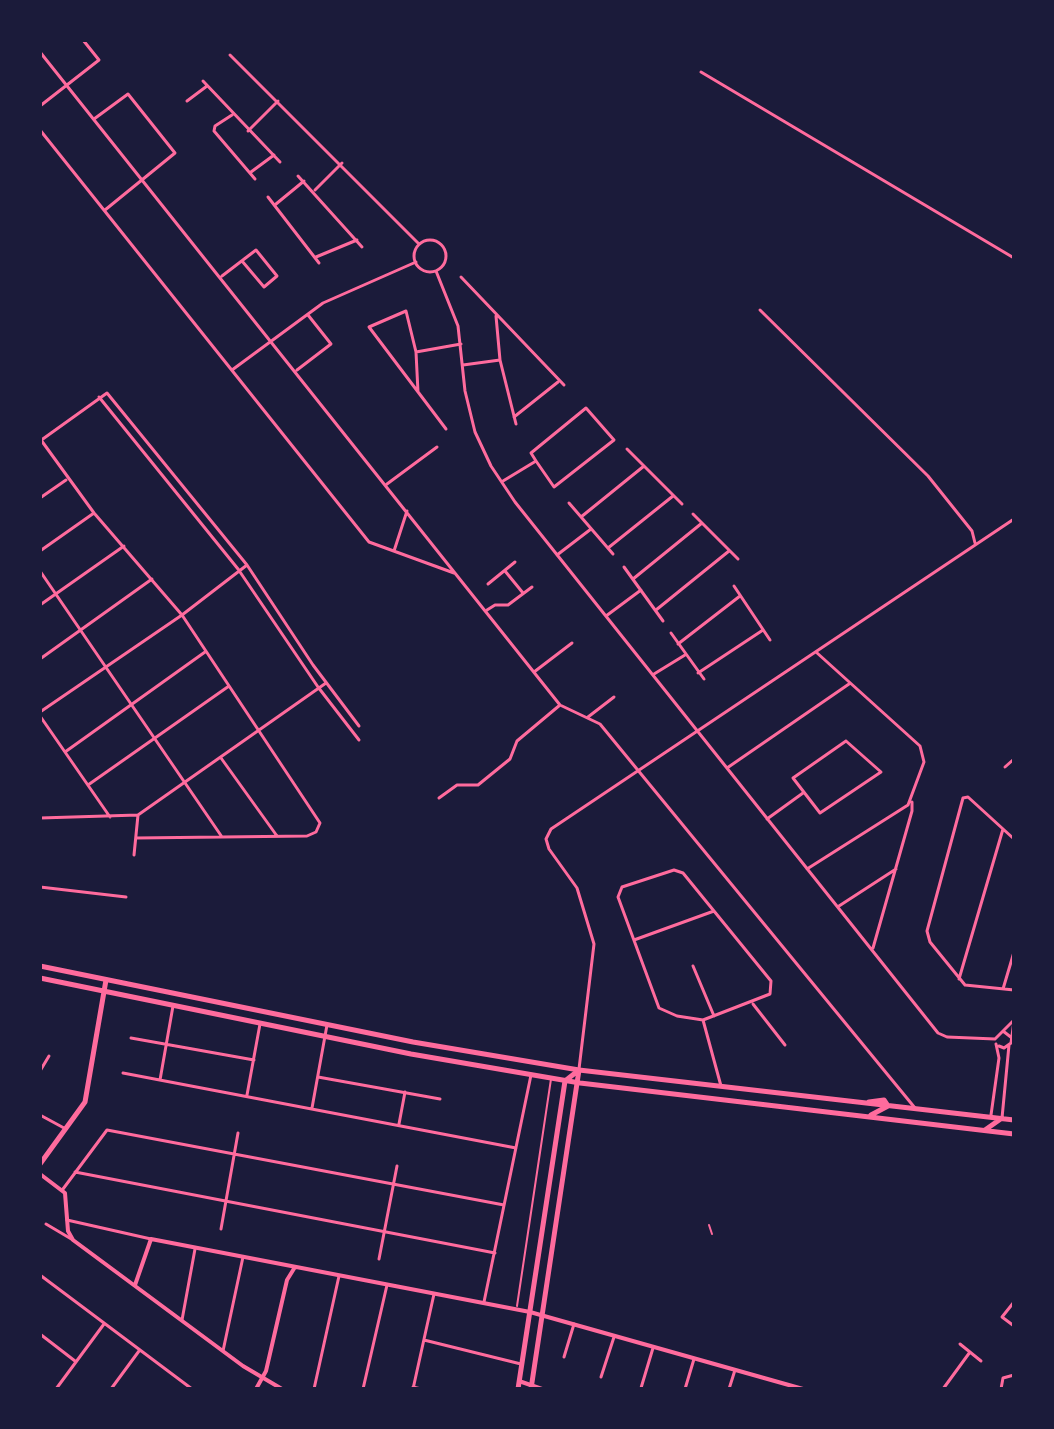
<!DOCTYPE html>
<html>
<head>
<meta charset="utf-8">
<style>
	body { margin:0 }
	#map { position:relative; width:1054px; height:1429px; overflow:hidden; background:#1b1b3a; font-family:Arial,sans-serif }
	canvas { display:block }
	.frame { position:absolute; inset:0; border:42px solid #1b1b3a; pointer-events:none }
</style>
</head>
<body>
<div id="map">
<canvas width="1054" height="1429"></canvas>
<div class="frame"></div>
</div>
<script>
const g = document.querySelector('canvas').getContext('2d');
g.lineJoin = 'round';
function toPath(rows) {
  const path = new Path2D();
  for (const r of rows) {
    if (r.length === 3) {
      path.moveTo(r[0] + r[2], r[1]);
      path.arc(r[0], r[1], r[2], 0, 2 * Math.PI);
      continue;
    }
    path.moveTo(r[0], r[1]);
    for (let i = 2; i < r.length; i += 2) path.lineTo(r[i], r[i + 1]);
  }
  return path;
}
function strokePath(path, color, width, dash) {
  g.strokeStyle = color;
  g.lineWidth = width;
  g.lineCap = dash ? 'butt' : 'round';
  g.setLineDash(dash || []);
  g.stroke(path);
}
const service = toPath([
	[709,1225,712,1234],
	[517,1306,551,1079]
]);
const minor = toPath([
	[40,52,560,705,600,724,915,1108],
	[230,55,419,244],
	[701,72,1014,258],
	[203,81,280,162],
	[187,101,207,86],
	[40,106,99,60,83,40],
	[232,115,215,126,214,131,255,179],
	[94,119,128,94,175,153,105,210],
	[40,130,369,542,454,573],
	[248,131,278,101],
	[251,172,274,155],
	[298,176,362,247],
	[315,190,342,163],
	[268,197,319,263],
	[276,204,304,181],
	[430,256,16],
	[316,257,357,240],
	[436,271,458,326,465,391,475,432,491,466,515,502,938,1033,947,1037,995,1039],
	[222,276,256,250,277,276,264,287,242,261],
	[461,277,564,385],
	[760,310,928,476,972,531,975,543],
	[496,316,500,360],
	[416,352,418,392],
	[463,365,500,360,516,424],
	[232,370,323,303,416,262],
	[297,370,331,344,308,315],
	[99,397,238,569,318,687,359,740],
	[514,417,558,382],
	[446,429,369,327,406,311,416,352,461,344],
	[41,440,94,513,182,615,320,823,316,832,307,836,136,838],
	[40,441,107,393,247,565,313,665,359,726],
	[627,449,682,504],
	[503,481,536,461,554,487,614,440,586,408,531,453,536,461],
	[387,484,437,447],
	[40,498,66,480],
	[569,503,613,554],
	[693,514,738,559],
	[581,517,644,466],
	[608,548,673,496],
	[40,551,94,513],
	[394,551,407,511],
	[557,555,591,529],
	[624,567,663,621],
	[40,571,222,837],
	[505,571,523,593],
	[633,579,702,523],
	[488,584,515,562],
	[734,586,770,640],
	[40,605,124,546],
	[487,610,495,605,508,605,532,587],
	[656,610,729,551],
	[606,616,641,590],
	[671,633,704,679],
	[678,644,740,596],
	[40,659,152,579],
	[534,672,572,643],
	[698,673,763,630],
	[654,674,685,655],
	[40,712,182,615,247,565],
	[40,716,110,817],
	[588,717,614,697],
	[846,741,881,772,820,813,793,778,846,741],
	[65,752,205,652],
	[221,758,277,836],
	[1005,767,1014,759],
	[727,768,849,684],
	[88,785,229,686],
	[439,798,457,785,478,785,510,759,517,741,560,705],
	[40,818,138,815,326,683],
	[767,819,803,793],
	[1014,839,968,797,963,798,927,931,930,942,965,985,1014,990],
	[134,855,138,815],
	[807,869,908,805,924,762,920,746,816,652],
	[674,870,683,873,771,981,770,994,703,1020,677,1016,659,1008,618,897,622,887,674,870],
	[40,887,126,897],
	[839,906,896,869],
	[634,940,714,911],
	[873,948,912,811,912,802],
	[693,966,714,1016],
	[959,979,1003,829],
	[1003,989,1014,952],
	[753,1004,785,1045],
	[703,1020,721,1086],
	[1003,1031,1014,1020],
	[131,1038,254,1060],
	[995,1039,1003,1031,1012,1038],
	[999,1046,1004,1048,1011,1043,1014,1021],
	[579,1069,594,944,577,888,549,849,546,839,551,829,1014,519],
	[40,1071,49,1056],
	[123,1073,516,1148],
	[318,1077,440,1099],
	[160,1080,173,1006],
	[247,1095,260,1024],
	[312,1108,327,1025],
	[40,1115,64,1128],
	[991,1115,999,1058,996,1044],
	[1002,1118,1009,1045],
	[399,1124,405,1092],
	[75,1172,495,1253],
	[63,1189,107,1130,504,1205],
	[67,1220,151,1239],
	[46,1224,73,1240],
	[221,1229,238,1133],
	[379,1259,397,1166],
	[40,1275,192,1389],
	[484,1302,531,1075],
	[1014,1302,1002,1317,1014,1326],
	[182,1320,195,1249],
	[40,1334,75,1361],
	[424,1340,521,1364],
	[960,1344,981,1361],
	[223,1351,243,1257],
	[564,1357,574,1324],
	[601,1377,614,1337],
	[413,1387,421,1389],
	[641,1388,653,1348],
	[56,1389,104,1324],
	[111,1389,139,1351],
	[314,1389,339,1276],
	[363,1389,387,1285],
	[413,1389,434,1294],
	[685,1389,694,1359],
	[729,1389,735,1370],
	[943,1389,970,1352],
	[1001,1389,1003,1378,1014,1375]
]);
const tertiary = toPath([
	[40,1174,65,1193,68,1231,73,1240,243,1366,282,1389],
	[135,1285,151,1239,530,1312,803,1389],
	[519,1381,542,1389],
	[256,1389,266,1371,287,1280,295,1267]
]);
const secondary = toPath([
	[518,1389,565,1081,579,1070],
	[531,1389,579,1070]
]);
const primary = toPath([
	[40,966,413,1042,579,1070,1014,1120],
	[40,978,411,1054,580,1083,1014,1134],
	[869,1102,884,1100,888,1106],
	[871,1115,888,1106],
	[985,1130,1002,1118],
	[40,1164,85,1102,106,980]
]);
strokePath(service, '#ff6b9d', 2);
strokePath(minor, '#ff6b9d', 3);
strokePath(tertiary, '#ff6b9d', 4);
strokePath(secondary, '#ff6b9d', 5);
strokePath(primary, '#ff6b9d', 5);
</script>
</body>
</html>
